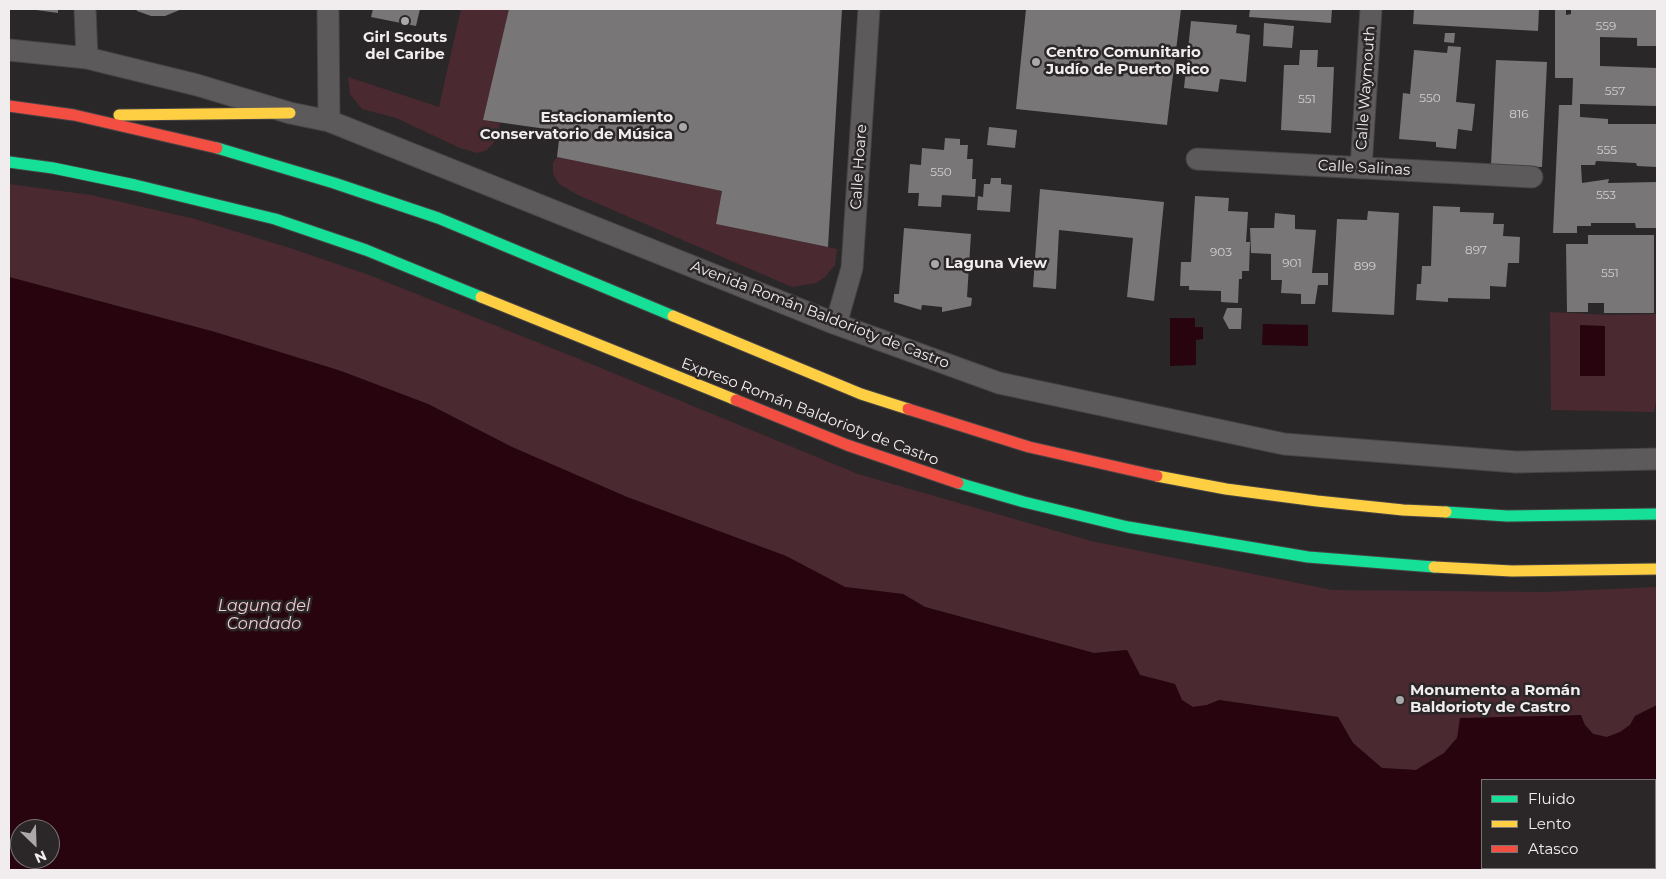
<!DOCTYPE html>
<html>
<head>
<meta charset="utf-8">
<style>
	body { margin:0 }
	#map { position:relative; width:1666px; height:879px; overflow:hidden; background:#2a2728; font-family:Montserrat,sans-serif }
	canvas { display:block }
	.frame { position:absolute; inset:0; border:10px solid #f1edee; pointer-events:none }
	.legend { position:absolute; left:1481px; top:779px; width:175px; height:90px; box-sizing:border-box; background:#2b2627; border:1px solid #7a7677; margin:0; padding:6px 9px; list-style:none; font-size:15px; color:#f1edee }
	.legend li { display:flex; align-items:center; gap:10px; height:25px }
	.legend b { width:25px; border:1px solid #7a7677 }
	.north { position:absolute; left:10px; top:819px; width:50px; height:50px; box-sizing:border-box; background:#2b2627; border:1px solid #7a7677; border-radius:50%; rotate:156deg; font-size:14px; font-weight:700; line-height:20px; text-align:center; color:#f1edee }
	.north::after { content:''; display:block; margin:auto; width:18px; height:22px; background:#aba8a9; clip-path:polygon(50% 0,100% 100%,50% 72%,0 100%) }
</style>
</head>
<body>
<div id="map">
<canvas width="1666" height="879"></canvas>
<div class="frame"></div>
<ul class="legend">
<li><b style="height:6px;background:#16e098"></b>Fluido</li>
<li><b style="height:6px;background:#ffcf43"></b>Lento</li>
<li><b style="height:6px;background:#f24e42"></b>Atasco</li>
</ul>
<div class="north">N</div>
</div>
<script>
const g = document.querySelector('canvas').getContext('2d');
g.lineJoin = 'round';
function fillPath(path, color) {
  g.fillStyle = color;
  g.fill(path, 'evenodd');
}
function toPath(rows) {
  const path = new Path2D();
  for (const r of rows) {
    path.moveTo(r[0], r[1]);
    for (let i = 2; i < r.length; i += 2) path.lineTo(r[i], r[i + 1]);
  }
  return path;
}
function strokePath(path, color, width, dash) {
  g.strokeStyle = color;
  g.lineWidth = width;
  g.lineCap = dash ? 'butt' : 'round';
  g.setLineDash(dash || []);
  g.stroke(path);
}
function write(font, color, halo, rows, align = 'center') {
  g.font = font + ' Montserrat,sans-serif';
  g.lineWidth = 5;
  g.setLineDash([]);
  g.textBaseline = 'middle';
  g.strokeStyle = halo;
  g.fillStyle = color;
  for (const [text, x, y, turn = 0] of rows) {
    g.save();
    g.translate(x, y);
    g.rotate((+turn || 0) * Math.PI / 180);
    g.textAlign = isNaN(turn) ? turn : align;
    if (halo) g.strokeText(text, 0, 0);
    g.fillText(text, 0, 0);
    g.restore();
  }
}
const green = toPath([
	[461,9,547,9,550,18,483,120,500,123,496,140,487,150,477,153,460,148,396,118,362,109,350,94,348,77,439,107],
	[557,157,722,191,716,224,837,249,835,265,825,277,816,283,792,287,578,195,559,184,553,174,553,163],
	[9,184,91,195,195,219,290,248,369,275,579,359,858,474,1091,541,1332,590,1543,592,1657,587,1657,705,1635,716,1630,725,1620,732,1607,737,1593,734,1585,725,1457,738,1444,753,1416,770,1382,768,1353,743,1338,717,1219,700,1207,705,1193,707,1182,700,1175,684,1140,675,1127,650,1094,653,925,607,903,594,845,587,786,556,627,497,512,447,428,404,341,371,215,332,9,277],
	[1550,312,1609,315,1657,314,1657,396,1654,412,1551,410]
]);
const water = toPath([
	[9,277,215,332,341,371,428,404,512,447,627,497,786,556,845,587,903,594,925,607,1094,653,1127,650,1140,675,1175,684,1182,700,1193,707,1207,705,1219,700,1338,717,1353,743,1382,768,1416,770,1444,753,1457,738,1460,718,1581,715,1585,725,1593,734,1607,737,1620,732,1630,725,1635,716,1657,705,1657,870,9,870],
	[1655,780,1655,868,1482,868,1482,780],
	[20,829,50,829,50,859,20,859],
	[1170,318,1195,318,1195,327,1203,327,1203,339,1196,340,1196,365,1170,366],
	[1263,324,1308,325,1308,346,1262,345],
	[1580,325,1605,326,1605,376,1580,376]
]);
const building = toPath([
	[36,9,58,9,58,13,36,10],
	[136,9,182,9,165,16,151,16,137,11],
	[373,9,420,9,416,26,371,17],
	[509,9,842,9,828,247,716,224,722,191,557,157,560,131,483,120],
	[1026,9,1181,9,1167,125,1016,109],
	[1250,9,1332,9,1331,23,1249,17],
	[1414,9,1539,9,1538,31,1413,24],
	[1555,9,1566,9,1566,15,1571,14,1571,9,1657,9,1657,46,1637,46,1637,38,1600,37,1600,66,1657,68,1657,106,1580,104,1580,117,1608,119,1608,124,1657,124,1656,167,1637,166,1636,163,1596,161,1595,165,1581,165,1582,183,1609,179,1608,183,1657,182,1656,228,1636,228,1635,223,1591,223,1591,226,1577,226,1577,233,1553,233,1559,105,1572,105,1573,78,1555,78],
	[1191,21,1237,25,1236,33,1250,35,1246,82,1220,79,1218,92,1184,88],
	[1264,23,1294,26,1292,48,1263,46],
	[1445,33,1455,33,1454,43,1444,42],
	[1448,46,1461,47,1456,102,1475,104,1472,131,1458,129,1456,149,1436,147,1436,142,1399,139,1403,93,1410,94,1414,50,1447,53],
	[1300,50,1318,50,1317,67,1334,67,1331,133,1281,130,1284,65,1299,65],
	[1496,60,1547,62,1542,167,1491,165],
	[989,127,1017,130,1015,148,987,145],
	[945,138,960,139,960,145,968,145,967,159,973,159,972,179,976,179,975,197,942,195,941,207,918,206,919,193,908,193,910,164,921,165,922,148,944,150],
	[991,178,1001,178,1001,184,1012,185,1010,212,977,210,978,196,983,197,984,184,990,184],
	[1040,189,1164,202,1154,301,1127,297,1133,238,1059,230,1056,289,1033,287],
	[1195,196,1229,198,1228,211,1248,212,1246,242,1250,242,1249,271,1242,271,1242,279,1239,279,1238,303,1221,302,1221,291,1189,290,1189,286,1180,286,1181,262,1191,262],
	[1433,206,1460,207,1460,212,1494,213,1493,224,1504,224,1503,236,1520,237,1519,263,1508,263,1506,287,1490,286,1490,299,1448,298,1448,302,1416,300,1417,284,1421,284,1422,266,1431,266],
	[1368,211,1399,213,1394,315,1332,312,1337,219,1367,220],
	[1275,213,1295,215,1295,229,1316,230,1312,273,1328,273,1328,285,1318,285,1315,304,1301,304,1301,294,1281,293,1282,280,1271,280,1271,254,1251,253,1250,228,1274,228],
	[904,228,971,234,967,297,972,298,971,306,942,312,942,307,922,305,921,310,894,302,894,294,899,294],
	[1588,235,1654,235,1654,313,1604,313,1604,303,1588,303,1588,312,1567,312,1566,244,1588,244],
	[1227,308,1242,308,1241,329,1229,329,1223,318]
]);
const street = toPath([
	[85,9,87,58],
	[328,9,329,121],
	[9,50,87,58,197,85,290,113,329,121,836,324,999,383,1284,444,1516,462,1657,459],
	[1197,159,1532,177],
	[1361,168,1371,9],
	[836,324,852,268,869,9]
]);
const fast = toPath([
	[217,148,334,183,438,218,673,316],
	[9,162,53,168,135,185,275,219,366,250,481,297],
	[958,483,1024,502,1128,527,1308,557,1434,567],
	[1446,512,1507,516,1657,514]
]);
const slow = toPath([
	[119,115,290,113],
	[481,297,736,400],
	[673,316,861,394,908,409],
	[1157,476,1226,489,1317,501,1403,510,1446,512],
	[1434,567,1512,571,1657,569]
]);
const jam = toPath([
	[9,106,74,115,217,148],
	[736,400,847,445,958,483],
	[908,409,1029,447,1157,476]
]);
const markers = [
	[405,21,5,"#aba8a9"],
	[1036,62,5,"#aba8a9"],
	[683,127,5,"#aba8a9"],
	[935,264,5,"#aba8a9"],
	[1400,700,5,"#aba8a9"]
];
const numberNames = [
	["559",1606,26],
	["557",1615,91],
	["550",1430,98],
	["551",1307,99],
	["816",1519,114],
	["555",1607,150],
	["550",941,172],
	["553",1606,195],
	["897",1476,250],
	["903",1221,252],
	["901",1292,263],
	["899",1365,266],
	["551",1610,273]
];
const poiNames = [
	["Girl Scouts",405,38,"center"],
	["del Caribe",405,55,"center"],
	["Centro Comunitario",1046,53],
	["Judío de Puerto Rico",1046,70],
	["Estacionamiento",673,118,"right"],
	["Conservatorio de Música",673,135,"right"],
	["Laguna View",945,264],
	["Monumento a Román",1410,691],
	["Baldorioty de Castro",1410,708]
];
const streetNames = [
	["Calle Waymouth",1366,88,-86],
	["Calle Hoare",859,167,-86],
	["Calle Salinas",1364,168,3],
	["Avenida Román Baldorioty de Castro",820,315,21],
	["Expreso Román Baldorioty de Castro",810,412,21]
];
const waterNames = [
	["Laguna del",264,606],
	["Condado",264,624]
];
fillPath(green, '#4a2931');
fillPath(water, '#28040f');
fillPath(building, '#787676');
strokePath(street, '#474445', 23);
strokePath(fast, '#474445', 13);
strokePath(slow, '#474445', 13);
strokePath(jam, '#474445', 13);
strokePath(street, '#5c5a5a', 21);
strokePath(fast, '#16e098', 11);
strokePath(slow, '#ffcf43', 11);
strokePath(jam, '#f24e42', 11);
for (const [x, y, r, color] of markers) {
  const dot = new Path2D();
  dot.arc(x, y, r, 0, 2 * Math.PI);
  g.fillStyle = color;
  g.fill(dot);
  strokePath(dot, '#2b2627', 2);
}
write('12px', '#d3cfd0', null, numberNames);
write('bold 15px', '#f1edee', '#2b2627', poiNames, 'left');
write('15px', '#f1edee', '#2b2627', streetNames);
write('italic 16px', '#f4ccd3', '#2b2627', waterNames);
</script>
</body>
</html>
